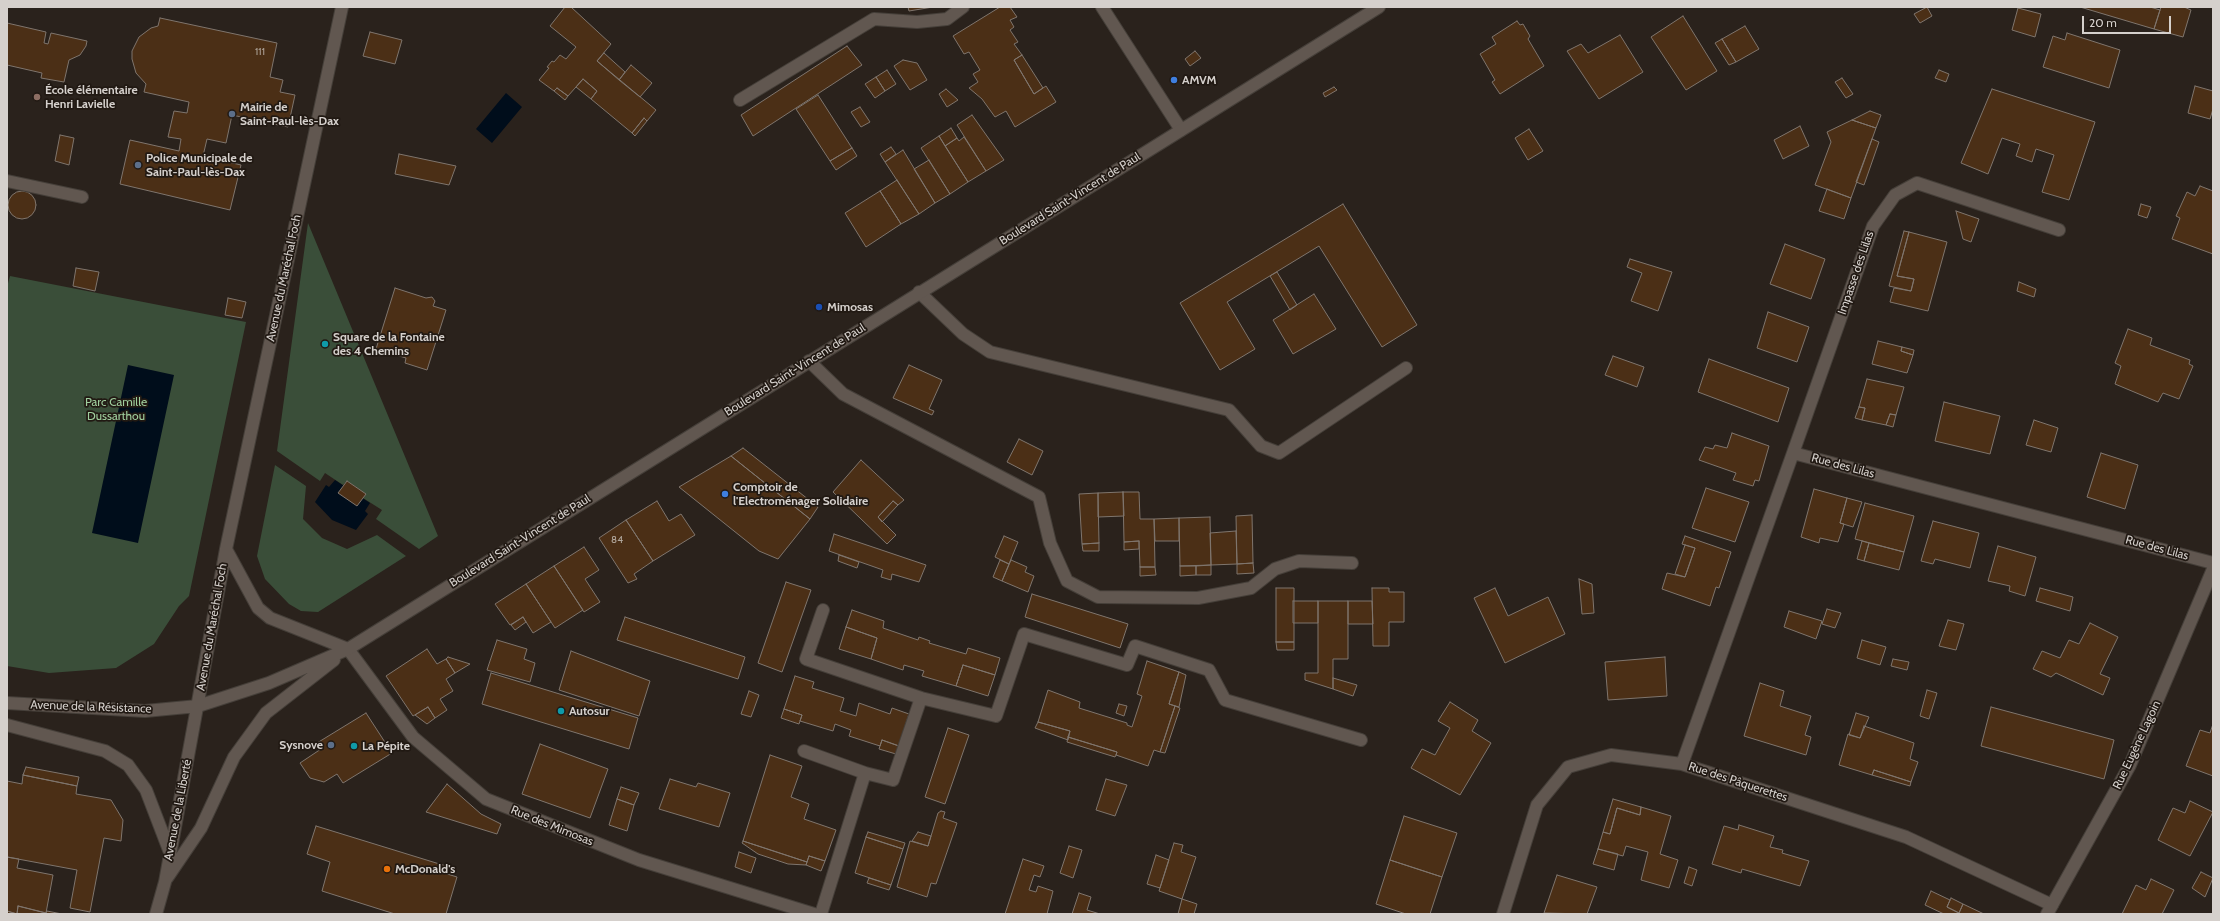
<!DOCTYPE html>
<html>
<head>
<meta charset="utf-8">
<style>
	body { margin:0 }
	#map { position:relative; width:2220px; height:921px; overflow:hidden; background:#2a221c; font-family:Cabin,sans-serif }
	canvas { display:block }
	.frame { position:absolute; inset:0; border:8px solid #d5d0cc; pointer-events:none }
	.scale { position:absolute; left:2082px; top:16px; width:89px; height:18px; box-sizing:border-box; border:2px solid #d5d0cc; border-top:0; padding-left:5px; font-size:12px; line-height:14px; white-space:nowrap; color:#d5d0cc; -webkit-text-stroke:3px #211913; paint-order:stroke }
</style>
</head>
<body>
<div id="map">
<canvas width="2220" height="921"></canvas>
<div class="frame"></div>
<div class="scale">20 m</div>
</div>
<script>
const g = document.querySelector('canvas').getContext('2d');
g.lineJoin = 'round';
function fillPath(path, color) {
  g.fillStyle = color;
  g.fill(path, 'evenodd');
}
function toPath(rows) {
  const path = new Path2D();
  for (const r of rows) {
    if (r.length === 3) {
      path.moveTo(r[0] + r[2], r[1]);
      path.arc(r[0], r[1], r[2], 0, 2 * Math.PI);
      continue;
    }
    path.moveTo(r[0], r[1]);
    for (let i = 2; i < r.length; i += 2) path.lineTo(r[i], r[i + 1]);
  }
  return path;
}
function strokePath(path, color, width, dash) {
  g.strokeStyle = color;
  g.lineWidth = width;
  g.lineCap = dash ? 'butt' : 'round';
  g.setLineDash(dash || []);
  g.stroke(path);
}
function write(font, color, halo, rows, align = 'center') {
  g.font = font + ' Cabin,sans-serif';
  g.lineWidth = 3.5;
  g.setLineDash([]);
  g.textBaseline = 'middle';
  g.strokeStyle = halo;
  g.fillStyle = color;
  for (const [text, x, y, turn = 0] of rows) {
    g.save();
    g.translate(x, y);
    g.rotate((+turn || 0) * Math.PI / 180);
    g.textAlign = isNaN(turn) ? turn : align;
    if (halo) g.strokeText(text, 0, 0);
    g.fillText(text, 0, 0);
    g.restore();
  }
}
const green = toPath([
	[308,223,438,536,419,549,376,519,382,510,363,498,366,494,347,481,343,485,325,473,320,481,277,451],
	[10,276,246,322,189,596,179,606,154,644,116,668,49,673,7,666,7,287],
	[275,465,306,486,303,519,322,538,347,549,377,535,406,556,318,612,301,611,289,604,265,579,257,556]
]);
const water = toPath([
	[506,93,522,107,492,143,476,129],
	[128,365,174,375,138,543,92,533],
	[335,480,370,503,365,511,368,514,356,530,332,520,315,502,326,485,329,487]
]);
const building = toPath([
	[565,7,571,7,611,44,597,61,656,110,647,121,644,118,632,133,591,99,597,91,583,79,568,96,557,88,554,91,539,80,549,68,547,67,552,61,554,62,560,55,566,59,576,47,550,26,565,7],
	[908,7,933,7,909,11,908,7],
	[1000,7,1010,7,1017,17,1010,20,1014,27,1010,30,1018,42,1014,44,1022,55,1014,60,1034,94,1046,86,1056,102,1015,127,1006,111,995,117,982,99,969,88,978,82,973,74,980,70,969,52,964,54,953,36,1000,7],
	[1927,7,1932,16,1920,23,1914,14,1927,7],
	[2080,7,2150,7,2160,10,2154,29,2080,7],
	[2161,7,2184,7,2191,10,2183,37,2154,29,2161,7],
	[2018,8,2041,14,2035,37,2012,30,2018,8],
	[1683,16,1717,71,1686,90,1651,37,1683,16],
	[160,18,277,43,270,77,283,80,280,92,295,95,288,127,232,115,226,143,207,139,203,156,241,165,230,210,120,184,130,140,179,151,181,139,168,137,174,111,187,113,189,102,144,92,146,84,136,73,132,59,132,51,139,37,151,28,158,26,160,18],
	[1517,21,1520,25,1523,24,1530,36,1528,39,1544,66,1500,94,1492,82,1495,80,1480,54,1496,44,1492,37,1517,21],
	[7,23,46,32,44,43,48,44,51,33,87,41,86,46,80,55,69,60,64,82,41,78,42,73,7,65,7,23],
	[1745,26,1759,49,1736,62,1722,39,1745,26],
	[370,32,402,40,395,64,363,56,370,32],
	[2067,33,2120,50,2109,88,2043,67,2053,36,2065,40,2067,33],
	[1620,35,1643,72,1599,99,1567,51,1581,44,1588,53,1620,35],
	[1722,39,1736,62,1729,65,1715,43,1722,39],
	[847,46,862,65,753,136,741,115,847,46],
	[1195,51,1201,58,1190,66,1185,59,1195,51],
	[604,53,625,72,619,80,597,61,604,53],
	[1022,55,1043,88,1034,94,1014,60,1022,55],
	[903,60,917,63,927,80,910,90,894,66,903,60],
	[631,65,652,83,640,97,619,80,631,65],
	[887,70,896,84,885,91,876,77,887,70],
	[1939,70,1949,74,1946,82,1935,78,1939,70],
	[876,77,885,91,875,98,865,84,876,77],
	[1842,78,1853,94,1846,98,1835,82,1842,78],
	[583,79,597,91,591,99,576,87,583,79],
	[2195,86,2213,91,2213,109,2210,119,2188,113,2195,86],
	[1334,87,1337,90,1325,97,1323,93,1334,87],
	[557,88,568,96,565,100,554,91,557,88],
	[946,89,958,100,947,107,939,94,946,89],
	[1992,89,2095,122,2069,200,2042,192,2054,155,2036,149,2032,162,2016,156,2020,144,2002,138,1988,174,1961,163,1992,89],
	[818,95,852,148,830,161,796,109,818,95],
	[860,107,870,122,861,127,851,112,860,107],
	[1870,111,1881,115,1876,128,1852,120,1870,111],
	[972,115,1004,160,986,171,957,125,972,115],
	[644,118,647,121,635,136,632,133,644,118],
	[1852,120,1876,128,1851,198,1815,185,1831,142,1827,132,1852,120],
	[1800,126,1809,146,1783,159,1774,140,1800,126],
	[951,128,957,138,945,146,939,136,951,128],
	[1529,129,1543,151,1528,160,1515,138,1529,129],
	[60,135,74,138,69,165,55,161,60,135],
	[939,136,968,182,950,194,921,148,939,136],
	[964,137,986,171,968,182,945,146,957,138,959,141,964,137],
	[1872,139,1879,142,1864,185,1856,182,1872,139],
	[891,147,896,154,885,162,880,154,891,147],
	[852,148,857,156,836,170,830,161,852,148],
	[903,150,935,203,919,214,885,162,903,150],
	[399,154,456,166,449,185,395,174,399,154],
	[929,160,950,194,935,203,914,169,929,160],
	[897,180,919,214,901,224,880,191,897,180],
	[2200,186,2213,191,2213,254,2172,239,2180,218,2176,216,2187,192,2195,196,2200,186],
	[1827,189,1851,198,1844,219,1819,211,1827,189],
	[22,205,14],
	[880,191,901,224,866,247,845,213,880,191],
	[1343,204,1417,325,1382,347,1319,246,1227,302,1255,349,1220,370,1180,303,1343,204],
	[2141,204,2151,207,2147,218,2138,215,2141,204],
	[1956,211,1979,219,1971,242,1963,239,1956,211],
	[1904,231,1909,232,1897,276,1914,279,1911,291,1889,286,1904,231],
	[1909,232,1947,242,1928,311,1890,302,1894,288,1911,291,1914,279,1897,276,1909,232],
	[1785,244,1825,259,1811,299,1770,284,1785,244],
	[1630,259,1672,272,1658,311,1631,301,1642,273,1627,267,1630,259],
	[76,268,99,272,95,291,73,286,76,268],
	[1277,272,1297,305,1290,310,1270,276,1277,272],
	[2019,282,2036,289,2034,297,2017,291,2019,282],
	[395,288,426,298,432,297,435,301,433,306,446,310,427,370,405,363,406,358,376,349,395,288],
	[1314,294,1336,329,1293,354,1273,320,1314,294],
	[228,298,246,302,242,318,225,315,228,298],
	[1768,312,1809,327,1797,362,1757,348,1768,312],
	[2128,329,2152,338,2150,345,2190,360,2189,364,2193,366,2179,399,2163,393,2158,402,2115,384,2121,366,2115,363,2128,329],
	[1878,341,1902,347,1901,351,1913,355,1907,373,1872,364,1878,341],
	[1902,347,1914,350,1913,355,1901,351,1902,347],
	[1613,356,1644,367,1637,387,1605,375,1613,356],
	[1709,359,1789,388,1778,422,1698,392,1709,359],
	[909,365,942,380,929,409,934,411,932,415,893,398,909,365],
	[1867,379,1904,387,1896,415,1890,414,1886,425,1862,420,1865,408,1859,407,1867,379],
	[1944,402,2000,416,1990,454,1935,441,1944,402],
	[1859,407,1865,408,1862,420,1855,418,1859,407],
	[1890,414,1896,415,1893,427,1886,425,1890,414],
	[2034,420,2058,428,2051,452,2026,445,2034,420],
	[1732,433,1769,446,1759,481,1755,480,1753,486,1733,480,1736,473,1699,460,1705,447,1713,449,1715,445,1727,448,1732,433],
	[1019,439,1043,451,1032,475,1007,462,1019,439],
	[743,448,818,507,810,519,731,456,743,448],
	[2101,453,2138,465,2125,509,2087,497,2101,453],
	[731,456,810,519,778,559,759,551,679,487,731,456],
	[861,460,904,500,898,505,893,501,878,517,896,535,887,544,833,492,861,460],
	[347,481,366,494,357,506,338,493,347,481],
	[1706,488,1749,502,1735,542,1692,528,1706,488],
	[1814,489,1847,498,1840,523,1844,524,1838,542,1820,538,1819,543,1801,537,1814,489],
	[1123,492,1124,516,1098,517,1098,493,1123,492],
	[1123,492,1139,492,1140,519,1154,519,1155,567,1140,567,1139,541,1124,542,1123,492],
	[1098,493,1099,543,1082,544,1079,494,1098,493],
	[1847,498,1862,502,1853,527,1840,523,1847,498],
	[657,501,669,521,681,514,695,535,653,561,626,520,657,501],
	[893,501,898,505,882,522,878,517,893,501],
	[1865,503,1914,516,1904,552,1855,539,1865,503],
	[1252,515,1253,563,1237,564,1236,516,1252,515],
	[1210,517,1211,565,1180,566,1179,518,1210,517],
	[1179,518,1179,541,1155,541,1154,519,1179,518],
	[626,520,653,561,634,574,637,579,628,583,599,538,626,520],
	[1933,521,1979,533,1970,568,1935,559,1933,564,1921,561,1933,521],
	[1236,531,1237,564,1211,565,1210,533,1236,531],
	[834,534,926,565,919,582,892,574,891,580,881,577,883,570,829,551,834,534],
	[1004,536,1018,542,1009,564,995,557,1004,536],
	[1685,536,1731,552,1719,588,1716,587,1710,606,1662,589,1667,573,1685,577,1695,548,1682,544,1685,536],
	[1139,541,1139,549,1124,550,1124,542,1139,541],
	[1862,541,1869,543,1864,561,1857,559,1862,541],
	[1099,543,1099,551,1083,551,1082,544,1099,543],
	[1869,543,1904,552,1899,570,1864,561,1869,543],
	[1685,545,1695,548,1685,577,1675,574,1685,545],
	[1998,546,2036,557,2025,596,2009,591,2010,586,1988,581,1998,546],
	[584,547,599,570,585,579,600,602,584,612,554,566,584,547],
	[839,555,859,562,857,568,838,561,839,555],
	[1000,560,1009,564,1002,581,993,577,1000,560],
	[1011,560,1027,567,1025,572,1034,576,1028,592,1002,581,1011,560],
	[1253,563,1254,573,1237,574,1237,564,1253,563],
	[1211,565,1211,575,1196,575,1196,566,1211,565],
	[554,566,583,610,555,628,526,584,554,566],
	[1180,566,1196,566,1196,575,1180,576,1180,566],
	[1140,567,1155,567,1156,575,1140,576,1140,567],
	[1579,579,1592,584,1594,613,1582,614,1579,579],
	[786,582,811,590,782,672,758,663,786,582],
	[526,584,551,622,533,633,523,617,510,625,495,604,526,584],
	[1276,588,1294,588,1294,642,1276,642,1276,588],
	[1372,588,1389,588,1389,592,1404,592,1404,622,1389,622,1389,646,1373,646,1372,588],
	[1495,588,1508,616,1548,597,1565,634,1505,663,1474,598,1495,588],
	[2040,588,2073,597,2070,611,2036,601,2040,588],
	[1032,594,1128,624,1120,648,1025,617,1032,594],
	[1293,601,1318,601,1318,623,1293,623,1293,601],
	[1318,601,1348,601,1348,659,1333,659,1333,689,1305,680,1305,673,1318,673,1318,601],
	[1348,601,1372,601,1373,624,1348,624,1348,601],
	[1827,609,1841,613,1835,628,1822,624,1827,609],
	[852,610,884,621,883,628,918,640,919,637,930,641,929,643,966,654,968,648,1000,658,995,675,963,665,956,686,922,676,924,671,904,665,903,670,871,659,877,638,846,627,852,610],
	[1789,611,1822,621,1816,639,1784,627,1789,611],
	[523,617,526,622,515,630,511,625,523,617],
	[625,617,745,657,738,679,617,640,625,617],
	[1948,620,1964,624,1956,650,1939,646,1948,620],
	[2090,623,2118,637,2100,674,2110,678,2103,695,2056,673,2051,677,2033,669,2042,651,2060,658,2069,640,2079,644,2090,623],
	[846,627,877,638,871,659,839,649,846,627],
	[497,640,527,649,524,659,535,663,530,682,487,670,497,640],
	[1862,640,1886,647,1880,665,1857,658,1862,640],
	[1276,642,1294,642,1294,650,1277,650,1276,642],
	[427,649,437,664,446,659,455,673,446,679,453,691,440,699,447,710,435,718,428,707,413,716,386,676,427,649],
	[571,651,650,681,639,716,559,690,571,651],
	[448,657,470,664,455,673,446,659,448,657],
	[1665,657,1667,696,1608,700,1605,662,1665,657],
	[1893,659,1909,662,1907,670,1891,666,1893,659],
	[1147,661,1179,672,1169,704,1175,706,1160,752,1154,750,1148,766,1116,755,1117,752,1068,737,1070,731,1038,722,1048,690,1080,702,1079,708,1127,723,1127,725,1132,727,1142,696,1137,694,1147,661],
	[963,665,995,675,988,696,956,686,963,665],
	[1179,672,1186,675,1179,707,1169,704,1179,672],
	[491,673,638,718,629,749,482,704,491,673],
	[795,676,814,682,812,688,844,698,840,711,856,716,859,703,890,714,892,708,909,714,899,746,882,740,880,746,849,736,851,730,835,724,833,731,800,721,802,715,784,709,795,676],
	[1333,678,1357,685,1353,696,1333,689,1333,678],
	[1760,683,1784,691,1780,706,1811,716,1805,735,1811,737,1806,755,1744,736,1760,683],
	[1927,690,1937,693,1929,719,1920,716,1927,690],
	[749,691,759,695,751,717,741,714,749,691],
	[1450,702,1478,720,1472,731,1491,743,1460,795,1411,768,1422,749,1435,755,1450,728,1438,721,1450,702],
	[1119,704,1127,706,1124,716,1116,713,1119,704],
	[1175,706,1180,708,1165,753,1160,752,1175,706],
	[428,707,435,718,427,724,415,715,428,707],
	[1991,707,2114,740,2104,779,1981,746,1991,707],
	[784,709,802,715,799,724,781,718,784,709],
	[366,713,392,753,343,783,337,774,324,782,310,778,300,763,321,749,317,743,366,713],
	[1856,713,1869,717,1860,738,1849,735,1856,713],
	[1038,722,1070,731,1068,740,1035,728,1038,722],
	[2213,724,2213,776,2186,766,2200,730,2210,733,2213,724],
	[1864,726,1914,743,1910,759,1918,762,1911,782,1874,770,1872,775,1839,765,1848,734,1860,738,1864,726],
	[948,728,969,735,945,804,925,797,948,728],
	[1068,737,1117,752,1116,755,1115,757,1067,742,1068,737],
	[882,740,899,746,896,754,879,749,882,740],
	[540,744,608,769,590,818,522,794,540,744],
	[770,755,802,766,791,797,809,804,804,819,836,830,825,861,809,856,807,862,743,841,770,755],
	[26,767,79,777,77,786,23,775,26,767],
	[1874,770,1911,782,1910,786,1872,775,1874,770],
	[23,775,77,786,76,794,111,800,123,820,121,841,104,838,90,912,70,908,77,870,7,857,7,781,22,784,23,775],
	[670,779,696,787,698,783,730,793,719,827,659,809,670,779],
	[1106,779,1127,785,1115,816,1096,810,1106,779],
	[447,784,481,814,501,824,497,834,426,812,447,784],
	[621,787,639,793,634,805,617,799,621,787],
	[617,799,634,805,627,831,609,825,617,799],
	[1613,799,1641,807,1640,815,1617,808,1610,834,1603,832,1613,799],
	[2190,801,2213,812,2190,856,2158,840,2173,808,2185,813,2190,801],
	[1641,807,1671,816,1660,854,1678,860,1669,888,1641,880,1648,852,1626,846,1623,856,1598,849,1603,832,1610,834,1617,808,1640,815,1641,807],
	[941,811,945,812,943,818,957,823,936,884,931,883,927,897,897,887,910,841,928,846,938,813,941,811],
	[1404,816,1457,833,1442,877,1390,860,1404,816],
	[1739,825,1774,836,1770,847,1783,850,1782,853,1809,861,1800,886,1742,869,1741,873,1712,864,1724,826,1738,830,1739,825],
	[316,826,446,866,444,873,457,877,446,914,395,914,322,891,330,862,307,854,316,826],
	[868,832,905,843,903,849,866,837,868,832],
	[918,832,931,836,928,846,912,841,918,832],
	[866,837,903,849,891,885,855,873,866,837],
	[743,841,807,862,806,865,788,864,758,854,742,843,743,841],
	[1174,843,1183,845,1181,852,1196,857,1182,899,1159,891,1174,843],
	[1069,846,1082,850,1073,878,1060,873,1069,846],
	[1598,849,1618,854,1614,870,1593,864,1598,849],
	[739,852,756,858,751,873,735,867,739,852],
	[1156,855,1169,860,1160,888,1147,884,1156,855],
	[809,856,825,861,821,871,806,865,809,856],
	[7,857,19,859,17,868,53,875,46,913,18,906,17,914,7,911,7,857],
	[1023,859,1044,866,1040,877,1034,875,1029,890,1036,892,1038,886,1053,891,1047,914,1005,914,1023,859],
	[1390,860,1442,877,1430,914,1406,914,1376,904,1390,860],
	[1689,867,1697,870,1692,886,1684,883,1689,867],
	[2201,872,2213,878,2205,897,2192,888,2201,872],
	[1557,875,1597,887,1587,914,1544,913,1557,875],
	[869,878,891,885,889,890,867,883,869,878],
	[2151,879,2174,890,2162,914,2122,914,2136,885,2146,890,2151,879],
	[1931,891,1950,900,1947,907,1959,913,1963,904,1984,914,1944,914,1925,905,1931,891],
	[1079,893,1091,897,1087,910,1100,914,1072,914,1079,893],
	[1951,898,1963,904,1959,913,1947,907,1951,898],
	[1182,899,1197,904,1194,914,1178,914,1182,899],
	[18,906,46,913,47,911,62,914,7,914,7,911,17,914,18,906]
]);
const service = toPath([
	[1102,7,1181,130],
	[740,100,874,19,917,22,947,19,963,7],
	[919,292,963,334,990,352,1229,410,1261,446,1279,453,1406,368],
	[809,361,843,394,1039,497,1050,543,1067,581,1098,597,1198,598,1251,588,1275,569,1299,561,1352,563],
	[823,610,806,659,921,698],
	[804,751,865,773],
	[821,914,865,773,893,780,921,698,996,716,1024,634,1127,665,1135,646,1209,670,1225,700,1361,740]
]);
const pedestrian = toPath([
	[7,181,82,197]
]);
const minor = toPath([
	[1793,453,1873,226,1895,195,1917,183,2059,230],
	[348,649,413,737,486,799,639,860,814,914],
	[1682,764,1793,453,2213,563],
	[1503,914,1537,805,1568,767,1611,755,1682,764,1906,837,2052,905]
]);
const tertiary = toPath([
	[2047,914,2130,765,2213,569]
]);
const secondary = toPath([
	[226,549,258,608,270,618,348,649],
	[7,703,145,711,198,706,269,683,348,649,1379,7],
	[7,725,105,751,128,765,146,790,169,850],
	[167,878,201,828,234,757,266,713,334,660],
	[156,914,165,882,226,549,342,7]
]);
const markers = [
	[1174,80,4,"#3f7fe0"],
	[37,97,4,"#8d6e63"],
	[232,114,4,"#5c6f8a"],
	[138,165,4,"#5c6f8a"],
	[819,307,4,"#1a4fb4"],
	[325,344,4,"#0f9aa8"],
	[725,494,4,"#3f7fe0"],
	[561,711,4,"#0f9aa8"],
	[331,745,4,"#5c6f8a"],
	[354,746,4,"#0f9aa8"],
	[387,869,4,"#e8710a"]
];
const numberNames = [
	["111",260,52],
	["84",617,540]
];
const poiNames = [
	["AMVM",1182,80],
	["École élémentaire",45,90],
	["Henri Lavielle",45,104],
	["Mairie de",240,107],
	["Saint-Paul-lès-Dax",240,121],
	["Police Municipale de",146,158],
	["Saint-Paul-lès-Dax",146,172],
	["Mimosas",827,307],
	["Square de la Fontaine",333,337],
	["des 4 Chemins",333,351],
	["Comptoir de",733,487],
	["l'Electroménager Solidaire",733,501],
	["Autosur",569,711],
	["Sysnove",323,745,"right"],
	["La Pépite",362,746],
	["McDonald's",395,869]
];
const streetNames = [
	["Boulevard Saint-Vincent de Paul",1070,199,-32],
	["Impasse des Lilas",1856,273,-71],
	["Avenue du Maréchal Foch",284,278,-78],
	["Boulevard Saint-Vincent de Paul",795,370,-32],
	["Rue des Lilas",1843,466,15],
	["Boulevard Saint-Vincent de Paul",520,541,-32],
	["Rue des Lilas",2157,548,15],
	["Avenue du Maréchal Foch",212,627,-80],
	["Avenue de la Résistance",91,707,2],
	["Rue Eugène Lagoin",2137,745,-65],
	["Rue des Pâquerettes",1738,782,18],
	["Avenue de la Liberté",178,810,-79],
	["Rue des Mimosas",552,826,22]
];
const parkNames = [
	["Parc Camille",116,402],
	["Dussarthou",116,416]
];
fillPath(green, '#3a4e39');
fillPath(water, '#000d1b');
fillPath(building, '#4b2f16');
strokePath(building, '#7f756d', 1);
strokePath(service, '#453f39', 14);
strokePath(pedestrian, '#453f39', 14);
strokePath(minor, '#453f39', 14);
strokePath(tertiary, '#453f39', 14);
strokePath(secondary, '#453f39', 14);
strokePath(service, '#615750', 12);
strokePath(pedestrian, '#615750', 12);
strokePath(minor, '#615750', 12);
strokePath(tertiary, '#615750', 12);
strokePath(secondary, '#615750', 12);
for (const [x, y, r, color] of markers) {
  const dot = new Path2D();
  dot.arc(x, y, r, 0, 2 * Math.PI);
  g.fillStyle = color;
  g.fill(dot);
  strokePath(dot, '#211913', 1.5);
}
write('10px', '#b2a89e', null, numberNames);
write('bold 12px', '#d5d0cc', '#211913', poiNames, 'left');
write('12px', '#d5d0cc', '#211913', streetNames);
write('12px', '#a0cf9e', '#211913', parkNames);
</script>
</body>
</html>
